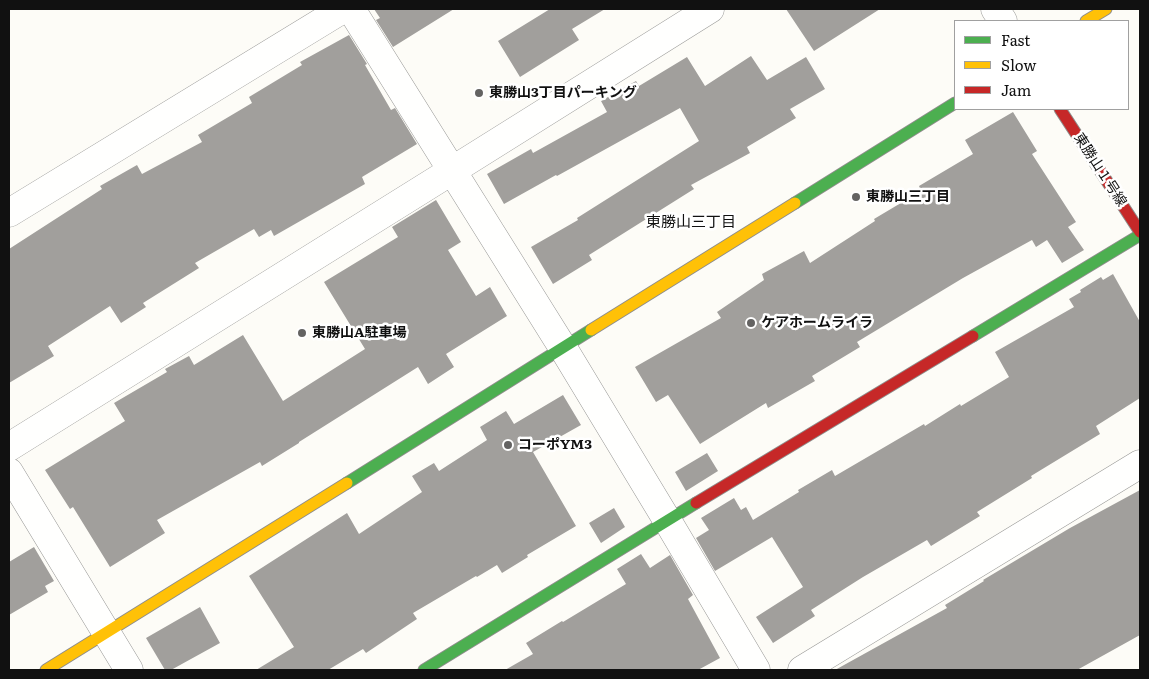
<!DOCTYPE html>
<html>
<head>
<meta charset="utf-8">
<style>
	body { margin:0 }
	#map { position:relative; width:1149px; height:679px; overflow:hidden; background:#fdfcf7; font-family:Literata,serif }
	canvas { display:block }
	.frame { position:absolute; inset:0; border:10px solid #111; pointer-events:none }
	.legend { position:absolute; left:954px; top:20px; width:175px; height:90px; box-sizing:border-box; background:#fff; border:1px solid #a0a0a0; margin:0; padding:6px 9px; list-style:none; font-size:15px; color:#111 }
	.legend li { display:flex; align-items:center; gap:10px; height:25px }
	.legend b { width:25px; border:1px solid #a0a0a0 }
</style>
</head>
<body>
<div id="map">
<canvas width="1149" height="679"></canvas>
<div class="frame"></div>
<ul class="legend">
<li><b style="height:6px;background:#4caf50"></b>Fast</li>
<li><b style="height:6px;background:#ffc107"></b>Slow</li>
<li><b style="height:6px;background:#c62828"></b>Jam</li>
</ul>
</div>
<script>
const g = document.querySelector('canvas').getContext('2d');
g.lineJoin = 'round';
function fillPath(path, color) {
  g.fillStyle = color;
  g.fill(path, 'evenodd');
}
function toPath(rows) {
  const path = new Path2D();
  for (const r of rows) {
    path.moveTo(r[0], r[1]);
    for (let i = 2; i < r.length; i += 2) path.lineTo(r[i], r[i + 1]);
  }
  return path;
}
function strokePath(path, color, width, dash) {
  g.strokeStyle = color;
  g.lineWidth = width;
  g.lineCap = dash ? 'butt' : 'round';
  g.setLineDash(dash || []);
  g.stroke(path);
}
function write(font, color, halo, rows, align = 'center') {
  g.font = font + ' Literata,"Noto Sans JP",serif';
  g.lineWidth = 5;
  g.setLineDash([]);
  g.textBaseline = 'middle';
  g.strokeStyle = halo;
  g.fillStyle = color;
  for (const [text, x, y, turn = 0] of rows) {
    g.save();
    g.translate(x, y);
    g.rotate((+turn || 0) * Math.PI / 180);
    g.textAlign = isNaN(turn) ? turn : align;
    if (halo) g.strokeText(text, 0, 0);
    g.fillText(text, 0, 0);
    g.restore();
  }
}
const building = toPath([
	[374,9,454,9,393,47,376,20,380,18],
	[550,9,605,9,572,29,579,40,520,77,498,41],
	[786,9,880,9,814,51],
	[349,35,367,64,365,65,391,110,395,108,417,144,362,177,365,184,274,236,271,230,259,237,254,229,195,263,199,268,143,303,146,307,121,323,110,306,48,346,54,356,9,383,9,249,102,189,100,186,137,165,142,174,202,142,198,135,252,103,249,97,302,65,300,62],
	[751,56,767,80,806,57,825,89,790,109,796,118,747,147,750,153,691,185,694,189,589,255,592,260,553,284,531,247,578,220,577,218,699,141,680,108,557,176,556,175,504,204,487,174,531,149,533,153,607,112,601,101,636,81,639,86,687,57,705,86],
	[1013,112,1037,151,1032,154,1076,222,1068,227,1084,250,1062,263,1047,240,1036,247,1032,240,963,278,857,342,860,347,812,376,815,381,768,408,766,403,700,444,668,395,656,402,635,367,721,318,717,312,764,280,762,274,804,251,810,263,875,221,874,219,921,191,919,186,973,154,965,140],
	[436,200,461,242,448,250,476,296,490,287,507,316,446,354,454,367,428,384,418,367,299,442,299,443,262,466,260,462,157,520,165,533,110,567,73,507,70,509,45,470,125,421,114,403,167,372,165,369,189,356,194,365,243,335,283,401,365,349,324,282,398,237,392,227],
	[1113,274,1140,322,1140,398,1096,426,1100,434,1031,476,1032,478,977,512,980,516,931,546,927,540,863,577,811,610,815,616,773,643,756,617,803,587,772,537,715,571,696,538,709,530,701,518,734,498,741,510,746,507,753,520,799,492,798,490,832,470,835,476,924,424,925,426,960,404,961,406,1009,377,995,352,1074,307,1069,299,1081,292,1080,290,1101,277,1103,280],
	[563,395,581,425,533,452,576,526,527,555,528,557,502,573,497,565,477,577,476,576,413,613,417,619,366,653,363,649,328,670,256,670,294,647,249,576,347,513,359,534,422,492,412,476,434,463,439,471,487,440,480,427,506,411,514,424],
	[707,453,718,471,686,491,675,472],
	[1140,490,1140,635,1077,670,835,670,947,608,945,605,984,581,983,580,1070,528],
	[614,508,625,527,601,543,589,523],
	[34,547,54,581,45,586,48,592,9,615,9,562],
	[641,554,650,568,670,555,693,595,688,599,720,658,698,670,505,670,533,654,526,643,562,621,563,622,626,584,617,569],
	[200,607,220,643,171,670,165,670,146,638]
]);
const street = toPath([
	[351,9,563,348,667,520,756,670],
	[995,9,1003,21],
	[9,213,343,9],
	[9,447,453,170,710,9],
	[9,472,129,670],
	[802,670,1140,464]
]);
const fast = toPath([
	[795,203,955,103],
	[973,336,1140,235],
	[347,483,591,330],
	[424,670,696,503]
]);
const slow = toPath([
	[1086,21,1106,9],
	[591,330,795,203],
	[46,670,347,483]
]);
const jam = toPath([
	[1060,109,1140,232],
	[696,503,973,336]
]);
const markers = [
	[479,93,5,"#646362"],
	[856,197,5,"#646362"],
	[751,323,5,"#646362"],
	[302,333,5,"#646362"],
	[508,445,5,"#646362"]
];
const poiNames = [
	["東勝山3丁目パーキング",489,93],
	["東勝山三丁目",866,197],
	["ケアホームライラ",761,323],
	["東勝山A駐車場",312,333],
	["コーポYM3",518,445]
];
const streetNames = [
	["東勝山１号線",1100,170,57]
];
const neighbourhoodNames = [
	["東勝山三丁目",691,223]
];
fillPath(building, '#a19f9c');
strokePath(street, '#979795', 29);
strokePath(fast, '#8e8d8b', 13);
strokePath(slow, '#8e8d8b', 13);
strokePath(jam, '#8e8d8b', 13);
strokePath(street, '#fffffe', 28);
strokePath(fast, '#4caf50', 11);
strokePath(slow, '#ffc107', 11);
strokePath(jam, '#c62828', 11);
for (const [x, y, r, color] of markers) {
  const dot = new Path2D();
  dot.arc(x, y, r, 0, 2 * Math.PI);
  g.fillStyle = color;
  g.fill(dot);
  strokePath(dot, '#fff', 2);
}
write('bold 14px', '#111', '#fff', poiNames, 'left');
write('14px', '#111', '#fff', streetNames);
write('15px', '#111', '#fff', neighbourhoodNames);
</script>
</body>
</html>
